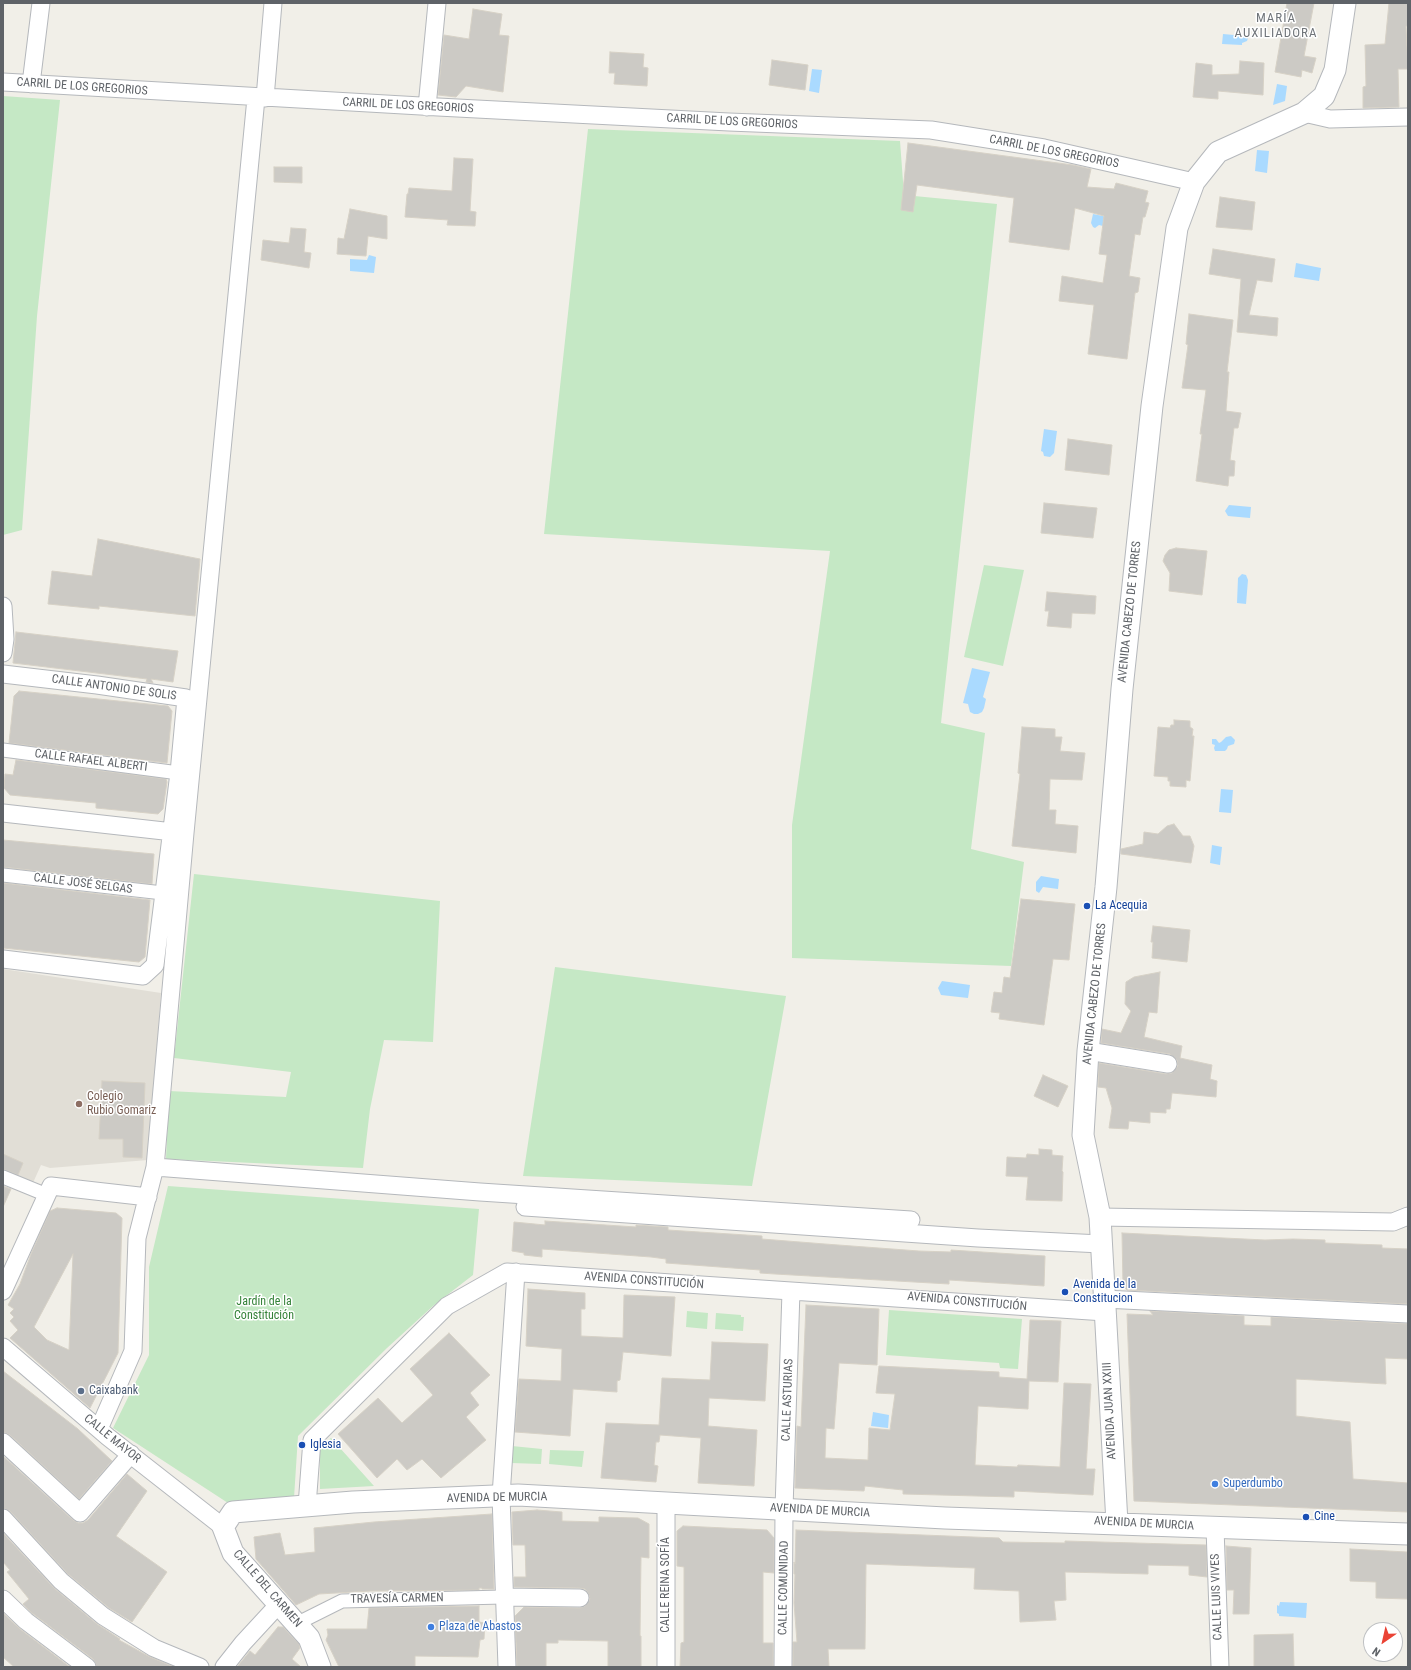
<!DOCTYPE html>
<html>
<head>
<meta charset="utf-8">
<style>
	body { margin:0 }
	#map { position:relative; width:1411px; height:1670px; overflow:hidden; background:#f1efe8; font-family:"Roboto Condensed",sans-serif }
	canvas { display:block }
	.frame { position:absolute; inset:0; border:4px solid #5f6368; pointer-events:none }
	.north { position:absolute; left:1363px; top:1622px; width:40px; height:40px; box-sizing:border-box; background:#fff; border:1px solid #bfc1c3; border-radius:50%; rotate:214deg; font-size:11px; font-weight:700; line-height:16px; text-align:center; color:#5f6368 }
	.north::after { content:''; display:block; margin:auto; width:14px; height:18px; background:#ea4335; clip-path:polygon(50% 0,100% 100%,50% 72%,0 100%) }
</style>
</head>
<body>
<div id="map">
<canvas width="1411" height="1670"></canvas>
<div class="frame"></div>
<div class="north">N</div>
</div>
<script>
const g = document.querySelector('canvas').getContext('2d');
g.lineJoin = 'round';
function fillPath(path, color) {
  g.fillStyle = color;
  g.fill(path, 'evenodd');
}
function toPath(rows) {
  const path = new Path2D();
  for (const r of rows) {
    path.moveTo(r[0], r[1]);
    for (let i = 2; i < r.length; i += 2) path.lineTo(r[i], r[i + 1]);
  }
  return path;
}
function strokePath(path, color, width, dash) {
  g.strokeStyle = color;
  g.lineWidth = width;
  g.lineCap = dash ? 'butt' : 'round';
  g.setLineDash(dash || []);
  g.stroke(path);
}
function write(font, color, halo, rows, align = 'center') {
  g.font = font + ' "Roboto Condensed",sans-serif';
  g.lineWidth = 3;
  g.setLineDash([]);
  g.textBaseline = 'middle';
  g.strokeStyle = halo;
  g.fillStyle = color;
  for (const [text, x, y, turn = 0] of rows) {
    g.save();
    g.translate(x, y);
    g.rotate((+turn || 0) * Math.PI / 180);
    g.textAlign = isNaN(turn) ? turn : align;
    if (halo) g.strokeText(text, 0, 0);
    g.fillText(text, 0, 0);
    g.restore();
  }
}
const education = toPath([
	[3,969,161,993,148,1160,50,1168,41,1165,32,1185,3,1172]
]);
const green = toPath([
	[3,96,60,100,37,316,22,530,3,535],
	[588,129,900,141,904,195,997,204,941,723,985,733,971,849,1024,862,1011,966,792,958,792,825,830,551,544,534],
	[984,565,1024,570,1003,666,964,657],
	[194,874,440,901,433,1042,384,1040,370,1109,363,1168,166,1159,169,1091,286,1097,291,1072,174,1058],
	[555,967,786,996,752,1186,523,1176],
	[168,1186,479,1209,473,1275,433,1306,387,1348,298,1436,294,1498,228,1503,113,1428,149,1355,149,1267],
	[889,1310,1022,1319,1018,1369,1000,1368,999,1363,886,1355],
	[687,1311,708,1313,707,1329,686,1327],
	[716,1313,741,1315,741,1317,744,1317,743,1331,715,1329],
	[331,1438,374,1486,320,1489,320,1447],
	[512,1446,542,1449,541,1464,511,1463],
	[550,1450,584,1451,582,1467,549,1464]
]);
const water = toPath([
	[1223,34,1245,36,1248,38,1247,41,1242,43,1242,45,1222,44],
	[812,69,822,70,819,93,809,91],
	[1277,84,1287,86,1285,101,1273,105],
	[1257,150,1269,151,1267,173,1255,171],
	[1093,214,1113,218,1111,228,1099,225,1095,228,1093,227,1091,223],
	[369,255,376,257,374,273,350,271,350,259,367,260],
	[1296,263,1321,268,1319,281,1294,277],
	[1044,429,1057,431,1054,453,1050,457,1044,456,1043,452,1041,451],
	[1229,505,1251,507,1250,518,1228,516,1225,511],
	[1242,574,1246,575,1248,580,1246,604,1237,603,1238,578],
	[972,668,990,672,983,697,986,699,984,708,982,712,978,714,974,714,970,712,968,704,963,703],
	[1231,736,1235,740,1234,744,1228,746,1227,749,1225,751,1215,751,1214,748,1215,745,1212,744,1212,739,1216,739,1219,743,1221,742,1226,737],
	[1221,789,1233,790,1231,813,1219,812],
	[1212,845,1222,847,1220,865,1210,863],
	[1041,876,1059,879,1058,889,1043,887,1039,893,1036,891,1036,882],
	[942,981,970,985,968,998,941,995,938,988],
	[873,1412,889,1415,888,1428,871,1426],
	[1280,1602,1307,1603,1306,1618,1279,1616,1279,1614,1277,1613,1277,1605,1279,1606]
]);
const building = toPath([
	[1287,3,1314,3,1304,56,1316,58,1312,73,1302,70,1301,77,1275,72,1287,3],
	[1389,3,1408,3,1408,26,1406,26,1408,69,1398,69,1399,107,1363,108,1363,87,1366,86,1365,45,1385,44,1389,3],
	[473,9,502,14,499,35,509,36,503,92,466,86,456,97,438,95,444,35,469,39,473,9],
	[610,52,644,54,643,67,648,68,647,86,614,84,615,73,609,73,610,52],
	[772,60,808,65,805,90,769,85,772,60],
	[1240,61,1264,63,1263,95,1218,91,1218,99,1193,97,1196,63,1212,65,1212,75,1239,74,1240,61],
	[908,143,1073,165,1091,169,1087,187,1114,189,1116,183,1148,191,1145,202,1149,203,1145,217,1143,217,1140,235,1135,234,1129,276,1140,278,1138,292,1135,293,1127,359,1088,354,1094,305,1059,301,1062,276,1103,283,1107,255,1099,254,1104,216,1075,208,1069,250,1009,242,1014,198,917,185,913,212,901,210,908,143],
	[454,158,473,159,470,211,476,212,475,226,447,225,448,220,405,217,407,194,408,194,409,188,452,191,454,158],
	[274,167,302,167,302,183,274,182,274,167],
	[1220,197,1255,202,1252,230,1216,227,1220,197],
	[350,209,387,216,387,239,368,236,366,256,337,254,338,238,344,239,350,209],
	[291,228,306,229,304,252,311,253,309,268,261,260,263,240,289,243,291,228],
	[1213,249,1275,259,1272,282,1257,280,1249,315,1278,318,1277,336,1237,332,1241,279,1209,274,1213,249],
	[1189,314,1233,320,1227,372,1229,372,1226,411,1241,413,1238,428,1234,428,1230,460,1235,461,1234,476,1229,476,1228,486,1196,481,1202,434,1200,434,1206,390,1182,388,1188,345,1186,344,1189,314],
	[1068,439,1112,445,1109,475,1065,470,1068,439],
	[1044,503,1097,508,1093,538,1041,533,1044,503],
	[98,539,200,559,195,616,99,606,99,609,48,604,52,571,92,576,98,539],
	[1176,548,1207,551,1202,595,1169,591,1170,573,1163,561,1165,555,1169,550,1176,548],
	[1047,592,1096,596,1095,614,1072,613,1071,628,1047,626,1049,611,1045,611,1047,592],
	[16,632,178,651,173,682,151,679,153,683,146,682,147,679,13,663,16,632],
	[19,691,168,706,172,711,167,763,9,743,14,696,19,691],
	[1174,720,1190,721,1190,727,1193,729,1192,736,1194,736,1190,781,1186,780,1186,787,1170,786,1170,781,1168,781,1168,777,1154,776,1158,727,1170,728,1171,725,1174,725,1174,720],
	[1022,727,1055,729,1055,737,1062,737,1060,751,1085,753,1082,780,1050,779,1049,810,1056,810,1055,824,1078,826,1076,853,1012,846,1020,774,1018,773,1022,727],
	[16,760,166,779,167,782,163,809,158,814,96,808,96,803,10,795,4,788,5,774,13,775,16,760],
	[1174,824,1183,836,1190,836,1194,846,1191,863,1121,854,1121,849,1143,844,1144,832,1158,834,1167,826,1174,824],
	[3,840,154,854,152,884,3,867,3,840],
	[3,883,150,900,145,957,139,962,3,948,3,883],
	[1021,899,1075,904,1069,960,1053,959,1044,1025,999,1019,1000,1013,991,1012,994,992,1002,993,1004,977,1010,978,1021,899],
	[1153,926,1190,930,1187,962,1152,958,1153,942,1151,942,1153,926],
	[1160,972,1157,1013,1149,1012,1144,1037,1182,1046,1180,1058,1212,1065,1210,1079,1217,1081,1216,1097,1172,1093,1170,1109,1166,1109,1166,1113,1150,1112,1150,1123,1129,1121,1128,1129,1109,1128,1112,1108,1106,1088,1098,1087,1099,1063,1166,1074,1172,1073,1178,1066,1177,1060,1170,1054,1101,1043,1102,1029,1121,1033,1131,1011,1125,1004,1126,982,1134,977,1160,972],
	[1043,1075,1068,1086,1058,1107,1034,1096,1043,1075],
	[102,1081,145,1083,142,1158,123,1157,123,1139,99,1139,102,1081],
	[1039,1149,1052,1150,1052,1155,1063,1156,1062,1171,1063,1172,1062,1201,1026,1200,1028,1177,1006,1176,1007,1157,1026,1158,1027,1154,1039,1155,1039,1149],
	[3,1154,23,1163,18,1175,3,1169,3,1154],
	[3,1186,11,1189,3,1207,3,1186],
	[57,1208,116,1213,122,1218,118,1353,90,1408,10,1338,18,1330,10,1321,14,1317,10,1313,14,1309,8,1305,20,1284,31,1254,50,1211,57,1208],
	[73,1254,69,1350,47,1340,34,1327,73,1254],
	[545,1221,636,1227,636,1225,668,1227,668,1230,762,1236,762,1239,825,1244,919,1251,951,1252,951,1250,1045,1256,1044,1286,949,1280,949,1284,775,1274,760,1273,760,1270,666,1263,666,1259,651,1257,542,1249,542,1257,524,1255,524,1253,512,1251,514,1222,545,1225,545,1221],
	[1122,1233,1265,1240,1293,1239,1325,1240,1325,1243,1382,1245,1382,1248,1408,1249,1408,1304,1127,1290,1123,1286,1122,1233],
	[528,1289,585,1293,585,1309,581,1309,581,1336,623,1338,624,1295,675,1297,671,1356,623,1352,620,1380,617,1381,617,1392,573,1389,570,1436,515,1432,519,1379,561,1381,562,1349,526,1346,528,1289],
	[806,1305,879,1309,877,1365,839,1363,834,1429,826,1428,825,1458,868,1460,869,1428,890,1430,895,1394,876,1393,879,1366,999,1372,999,1377,1027,1379,1030,1320,1061,1321,1058,1382,1029,1381,1028,1409,978,1406,975,1465,1017,1467,1018,1465,1060,1467,1064,1383,1091,1384,1086,1469,1095,1469,1093,1495,1014,1491,1014,1497,903,1494,903,1490,865,1486,864,1491,795,1488,797,1426,801,1427,806,1305],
	[1150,1311,1244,1316,1244,1325,1271,1326,1271,1317,1408,1324,1408,1359,1385,1358,1386,1384,1296,1379,1296,1416,1350,1422,1353,1479,1408,1483,1408,1512,1134,1501,1127,1314,1153,1315,1150,1311],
	[449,1333,490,1375,470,1393,479,1405,466,1417,486,1440,441,1478,422,1459,407,1470,397,1459,377,1478,338,1434,378,1398,402,1423,433,1395,410,1369,449,1333],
	[712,1342,768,1344,765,1401,709,1398,708,1426,757,1430,754,1486,698,1483,701,1438,660,1435,659,1442,656,1442,654,1465,658,1466,656,1482,601,1478,606,1423,659,1425,662,1378,710,1380,712,1342],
	[3,1371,78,1429,112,1461,79,1499,10,1435,3,1432,3,1371],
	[3,1456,73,1520,78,1523,83,1523,88,1520,127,1474,147,1491,116,1536,167,1572,132,1622,109,1608,68,1574,10,1511,3,1508,3,1456],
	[537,1510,562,1512,562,1521,599,1522,599,1517,638,1518,649,1524,649,1558,641,1557,640,1636,641,1636,641,1667,608,1667,608,1641,558,1640,558,1643,546,1643,546,1667,517,1667,515,1616,524,1607,580,1608,585,1606,590,1599,588,1593,585,1589,580,1588,514,1587,514,1577,526,1577,525,1545,513,1545,512,1512,537,1510],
	[492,1514,494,1589,482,1589,482,1588,479,1588,479,1590,371,1591,319,1594,296,1605,256,1559,254,1537,280,1533,285,1555,315,1552,314,1528,374,1522,492,1514],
	[683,1526,767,1530,774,1538,774,1573,763,1572,763,1643,773,1643,773,1667,680,1667,681,1643,684,1642,684,1567,677,1566,677,1531,683,1526],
	[796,1530,999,1538,1003,1542,1065,1543,1065,1541,1206,1545,1207,1577,1189,1575,1189,1566,1148,1565,1148,1574,1065,1572,1066,1600,1054,1601,1056,1620,1020,1622,1019,1591,974,1589,975,1568,866,1564,865,1649,828,1649,829,1667,793,1667,793,1642,797,1642,794,1603,795,1574,794,1574,794,1562,795,1564,796,1530],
	[3,1533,54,1588,97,1624,120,1639,119,1640,150,1657,174,1667,97,1667,93,1659,32,1613,23,1604,29,1599,7,1572,10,1570,3,1562,3,1533],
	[1226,1546,1251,1548,1249,1614,1233,1614,1234,1590,1227,1590,1226,1546],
	[1350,1549,1407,1552,1408,1599,1376,1598,1376,1582,1350,1581,1350,1549],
	[479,1606,479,1622,485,1623,484,1639,480,1640,478,1657,415,1656,415,1667,339,1667,326,1640,328,1635,327,1629,367,1629,369,1608,479,1606],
	[3,1613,20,1629,70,1667,14,1667,3,1657,3,1613],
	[278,1627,283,1627,299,1644,300,1648,292,1659,301,1667,237,1667,250,1651,255,1655,278,1627],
	[1293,1634,1294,1667,1254,1667,1254,1635,1293,1634]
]);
const pedestrian = toPath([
	[3,750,179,773],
	[3,875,163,893],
	[3,1177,47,1195],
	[296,1624,342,1601,503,1597]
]);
const minor = toPath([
	[3,82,438,107,729,122,931,130,1044,148,1194,182],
	[31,84,41,3],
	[265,98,273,3],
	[427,107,437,3],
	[1304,113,1330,119,1408,117],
	[3,606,5,639,3,653],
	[3,674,97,685,186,698,179,773,155,965,143,976,3,959],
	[3,813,182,833],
	[1088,1051,1168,1064],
	[155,1167,480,1192,911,1220],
	[525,1207,978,1238,1101,1244],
	[1100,1217,1393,1222,1408,1216],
	[3,1291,51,1186,148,1197],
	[1104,1299,1408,1314],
	[3,1347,108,1437,223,1527],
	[99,1429,133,1351,137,1238,155,1167,185,833,256,98],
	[3,1442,80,1513,131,1454],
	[307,1506,312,1440,447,1306,507,1272,1105,1312],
	[3,1518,61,1581,103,1616,154,1648,200,1667],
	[1215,1528,1220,1667],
	[503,1597,580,1598],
	[3,1599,26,1621,87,1667],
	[224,1667,243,1643,279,1604],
	[507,1667,501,1496,516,1272],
	[666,1667,666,1502],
	[783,1667,784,1509,791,1291]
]);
const tertiary = toPath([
	[1117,1523,1100,1217,1083,1135,1088,1051,1106,887,1122,689,1152,406,1177,228,1194,182,1218,152,1304,113,1324,96,1335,70,1345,3],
	[320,1667,309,1638,233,1553,223,1527,233,1512,353,1502,518,1495,945,1518,1408,1534]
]);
const markers = [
	[1087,906,4,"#1a4fb4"],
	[79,1104,4,"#8d6e63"],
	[1065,1292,4,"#1a4fb4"],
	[81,1391,4,"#5c6f8a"],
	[302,1445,4,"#1a4fb4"],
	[1215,1484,4,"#3f7fe0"],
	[1306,1517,4,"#1a4fb4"],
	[431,1627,4,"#3f7fe0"]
];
const streetNames = [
	["CARRIL DE LOS GREGORIOS",82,87,4],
	["CARRIL DE LOS GREGORIOS",408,106,3],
	["CARRIL DE LOS GREGORIOS",732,122,3],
	["CARRIL DE LOS GREGORIOS",1054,152,11],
	["AVENIDA CABEZO DE TORRES",1130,612,-84],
	["CALLE ANTONIO DE SOLIS",114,688,8],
	["CALLE RAFAEL ALBERTI",91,761,7],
	["CALLE JOSÉ SELGAS",83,884,7],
	["AVENIDA CABEZO DE TORRES",1095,994,-84],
	["AVENIDA CONSTITUCIÓN",644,1281,4],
	["AVENIDA CONSTITUCIÓN",967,1302,5],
	["CALLE ASTURIAS",788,1400,-88],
	["AVENIDA JUAN XXIII",1110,1411,-93],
	["CALLE MAYOR",112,1439,39],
	["AVENIDA DE MURCIA",497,1498,-1],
	["AVENIDA DE MURCIA",820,1511,3],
	["AVENIDA DE MURCIA",1144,1524,3],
	["CALLE REINA SOFÍA",666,1585,-90],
	["CALLE COMUNIDAD",784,1588,-89],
	["CALLE DEL CARMEN",267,1589,49],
	["CALLE LUIS VIVES",1217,1597,-92],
	["TRAVESÍA CARMEN",397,1599,-1]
];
const transitNames = [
	["La Acequia",1095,906],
	["Avenida de la",1073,1285],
	["Constitucion",1073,1299],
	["Iglesia",310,1445],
	["Cine",1314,1517]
];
const educationNames = [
	["Colegio",87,1097],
	["Rubio Gomariz",87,1111]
];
const parkNames = [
	["Jardín de la",264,1302],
	["Constitución",264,1316]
];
const serviceNames = [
	["Caixabank",89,1391]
];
const shopNames = [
	["Superdumbo",1223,1484],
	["Plaza de Abastos",439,1627]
];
const neighbourhoodNames = [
	["MARÍA",1276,19],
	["AUXILIADORA",1276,34]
];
fillPath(education, '#e1ded6');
fillPath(green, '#c5e8c5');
fillPath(water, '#aadaff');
fillPath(building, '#cccac5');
strokePath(building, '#d6d1c6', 1);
strokePath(pedestrian, '#b5b8bc', 15);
strokePath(minor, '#b5b8bc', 19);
strokePath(tertiary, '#b5b8bc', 23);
strokePath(pedestrian, '#fff', 13);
strokePath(minor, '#fff', 17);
strokePath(tertiary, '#fff', 21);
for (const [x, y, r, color] of markers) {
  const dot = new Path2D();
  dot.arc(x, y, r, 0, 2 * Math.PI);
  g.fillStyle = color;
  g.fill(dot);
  strokePath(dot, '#fff', 1.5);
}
write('12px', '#5f6368', '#fff', streetNames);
write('12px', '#164399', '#fff', transitNames, 'left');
write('12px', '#785e54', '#fff', educationNames, 'left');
write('12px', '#348238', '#fff', parkNames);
write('12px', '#4e5e75', '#fff', serviceNames, 'left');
write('12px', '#366cbe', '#fff', shopNames, 'left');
g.letterSpacing = '1px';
write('13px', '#70757a', '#fff', neighbourhoodNames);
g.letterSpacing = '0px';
</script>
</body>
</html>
